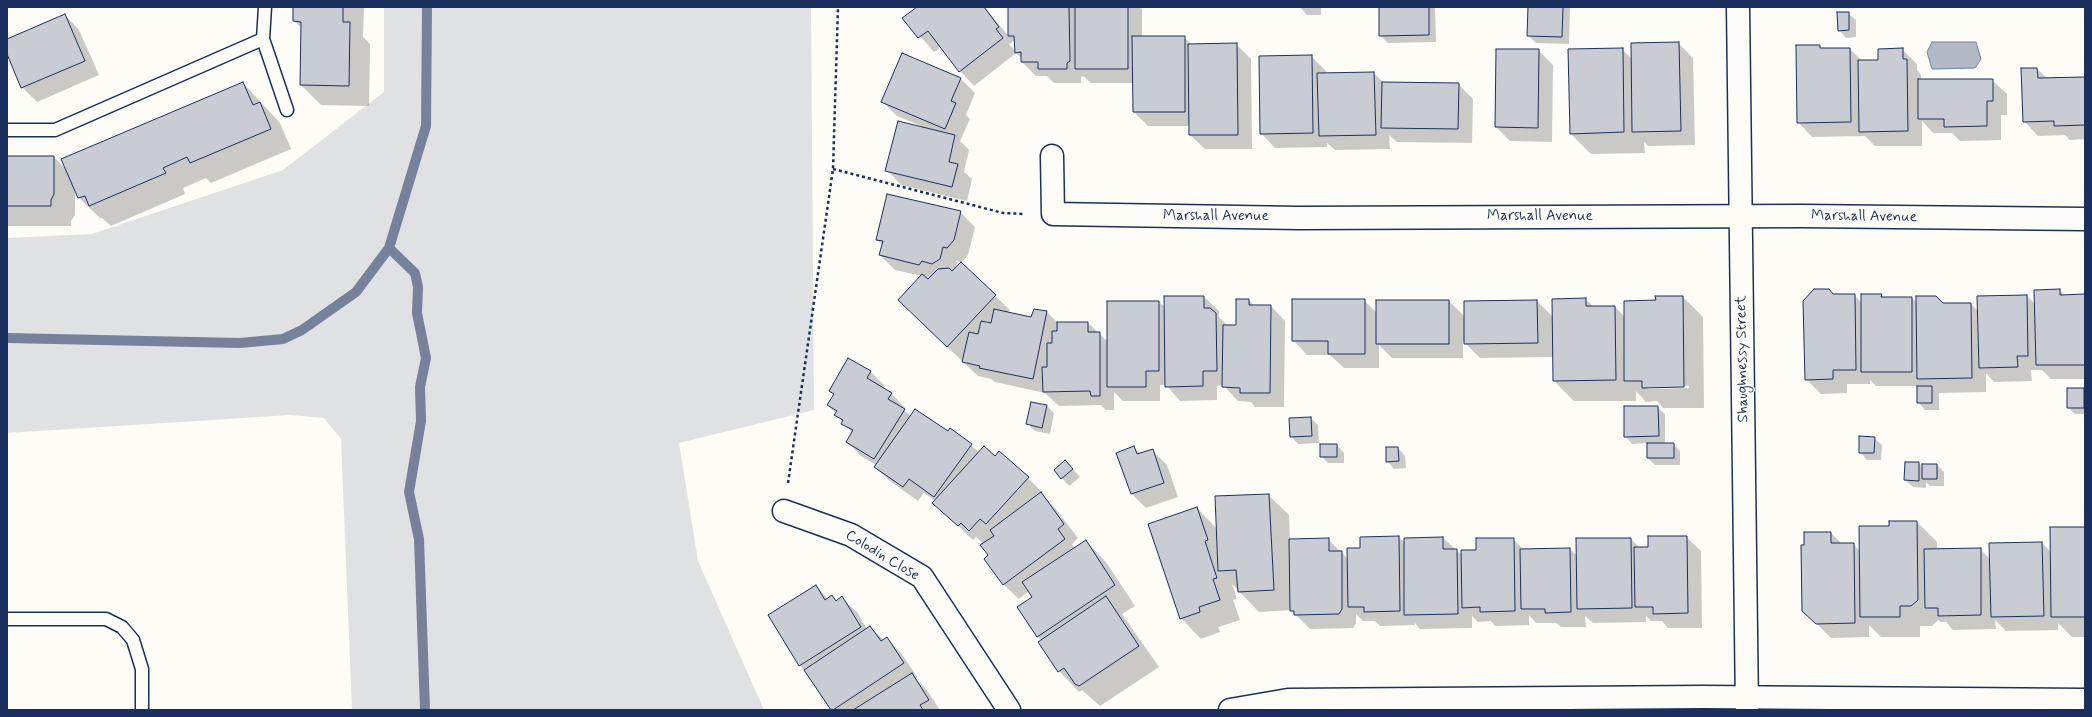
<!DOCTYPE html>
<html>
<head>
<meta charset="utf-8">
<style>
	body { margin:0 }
	#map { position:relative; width:2092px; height:717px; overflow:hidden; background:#fdfcf7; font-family:Mynerve,sans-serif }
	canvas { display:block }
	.frame { position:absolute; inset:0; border:8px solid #1b2f5e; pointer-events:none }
</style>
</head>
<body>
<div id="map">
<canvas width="2092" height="717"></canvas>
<div class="frame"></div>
</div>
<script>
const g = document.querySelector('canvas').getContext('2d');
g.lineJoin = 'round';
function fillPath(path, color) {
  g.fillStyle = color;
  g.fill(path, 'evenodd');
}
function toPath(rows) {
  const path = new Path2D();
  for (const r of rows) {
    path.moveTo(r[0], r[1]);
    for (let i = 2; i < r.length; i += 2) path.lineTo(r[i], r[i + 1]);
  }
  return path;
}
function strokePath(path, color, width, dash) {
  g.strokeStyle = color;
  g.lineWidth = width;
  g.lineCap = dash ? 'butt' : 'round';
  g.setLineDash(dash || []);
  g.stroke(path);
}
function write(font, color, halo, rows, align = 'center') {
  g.font = font + ' Mynerve,sans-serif';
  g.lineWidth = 3;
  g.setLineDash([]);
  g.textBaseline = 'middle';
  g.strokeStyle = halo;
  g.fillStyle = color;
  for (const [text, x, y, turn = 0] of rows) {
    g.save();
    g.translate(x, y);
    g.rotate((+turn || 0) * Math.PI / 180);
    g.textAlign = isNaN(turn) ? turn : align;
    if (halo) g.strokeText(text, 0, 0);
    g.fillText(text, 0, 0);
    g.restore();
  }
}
const green = toPath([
	[384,7,811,7,814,410,679,443,698,561,764,710,352,710,341,439,324,418,290,415,7,433,7,238,92,234,283,170,384,92]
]);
const water = toPath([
	[1932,42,1976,42,1981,59,1975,68,1932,69,1927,52,1932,42]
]);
const shadow = toPath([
	[156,7,222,7,222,8],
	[294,7,364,7,363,37,370,44,369,106,321,105,301,85,302,28,294,21],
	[918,7,985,7,1009,37,1009,7,1139,7,1142,9,1142,37,1184,37,1192,45,1236,44,1251,59,1252,149,1205,149,1190,135,1190,126,1148,126,1134,112,1134,83,1091,83,1083,76,1081,77,1081,83,1054,83,1047,76,1036,76,1022,62,1022,58,1016,53,974,86,960,71,941,47,934,52,904,18],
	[1015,40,1016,52,1009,44],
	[1300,7,1321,7,1321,15,1307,15],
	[1380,7,1435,7,1436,42,1388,43,1380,35],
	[1529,7,1570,7,1569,44,1536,43,1528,35],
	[1848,13,1856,20,1856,37,1846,38,1839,30],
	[65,15,79,30,99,75,37,102,22,87,7,51,7,40],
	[1678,43,1693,58,1695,145,1648,146,1644,142,1645,153,1591,154,1571,134,1622,49,1632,59],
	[1819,46,1823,49,1850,49,1862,61,1879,61,1902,49,1917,64,1917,70,1921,75,1921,80,1992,80,2007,94,2007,115,2001,115,2001,140,1960,141,1952,133,1933,133,1922,121,1922,146,1875,146,1865,136,1812,137,1798,122],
	[1538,50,1553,65,1552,142,1510,141,1496,127],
	[1311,56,1326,71,1326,74,1374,73,1384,83,1458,84,1473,99,1472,143,1397,142,1389,135,1390,149,1335,150,1327,143,1327,147,1275,148,1261,133],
	[2022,69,2037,69,2048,79,2085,78,2085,139,2070,140,2065,135,2038,136,2024,121],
	[961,79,975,93,966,115,970,119,960,141,969,150,964,172,972,179,967,201,901,185,887,170,921,126,897,116,882,101],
	[243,83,280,123,291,149,211,183,206,178,183,188,185,194,111,226,102,218,100,218,79,198,75,187,75,215,71,221,71,226,7,226,7,157,54,157,67,170],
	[960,212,975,227,968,255,962,262,957,261,956,269,961,264,1010,310,1007,313,1031,318,1047,312,1058,323,1088,323,1108,342,1108,302,1159,302,1165,307,1165,297,1204,297,1219,311,1219,317,1228,326,1237,326,1249,300,1255,306,1271,306,1285,321,1284,407,1255,407,1251,402,1238,401,1223,385,1217,386,1217,400,1180,401,1166,385,1160,385,1160,401,1123,401,1114,392,1114,410,1106,410,1101,405,1059,406,1045,393,995,382,991,379,978,376,963,362,964,358,962,361,913,314,922,276,895,270,880,255,883,245,877,240],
	[924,277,930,278,928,281],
	[2060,290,2065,296,2085,295,2085,379,2051,379,2042,370,2031,370,2032,381,1994,382,1986,373,1986,392,1939,393,1939,410,1925,410,1918,402,1918,386,1876,386,1870,380,1870,384,1847,384,1847,393,1821,394,1806,379,1834,295,1854,295,1862,303,1881,295,1884,298,1912,298,1917,303,1971,304,1978,311,2027,296,2036,305],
	[1683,297,1703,317,1704,408,1663,408,1657,401,1646,402,1636,391,1636,401,1574,401,1554,381,1553,357,1480,358,1463,341,1463,358,1392,358,1379,345,1379,368,1344,368,1330,355,1307,355,1293,340,1364,300,1377,313,1449,301,1465,317,1537,301,1553,317,1553,300,1586,300,1594,307,1615,307,1625,317,1658,301],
	[1689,386,1689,388,1648,389,1646,387],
	[871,372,885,386,883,389,891,393,905,408,904,410,911,416,971,445,980,453,995,457,1028,478,1042,492,1041,494,1055,508,1078,538,1072,544,1075,549,1086,541,1106,562,1135,606,1122,614,1159,667,1100,706,1082,690,1079,692,1059,671,1042,641,1037,636,1033,597,1029,591,1019,599,1004,585,985,559,990,556,984,544,976,537,973,540,934,503,936,501,924,493,918,501,890,481,875,467,876,465,861,456,847,442,852,433,829,405,834,395,830,390],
	[2083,389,2085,390,2085,414,2075,414,2068,407],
	[1047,406,1054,413,1050,434,1035,431,1028,424],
	[1657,407,1665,414,1665,444,1673,444,1680,451,1680,465,1655,465,1648,458,1648,443,1632,444,1625,436],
	[1311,418,1318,425,1319,443,1298,444,1291,436],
	[1874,438,1882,445,1881,460,1867,460,1860,452],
	[1337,445,1344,453,1344,463,1328,463,1321,456],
	[1134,448,1141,454,1152,450,1167,465,1178,497,1146,508,1132,494],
	[1398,448,1405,456,1406,468,1394,469,1387,461],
	[1919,463,1923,468,1937,465,1944,472,1944,486,1930,486,1926,482,1926,488,1913,487,1905,480],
	[1073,469,1080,477,1069,486,1055,470],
	[1268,495,1289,515,1290,540,1328,539,1348,559,1361,549,1361,538,1399,537,1405,543,1443,538,1462,555,1513,539,1524,550,1570,549,1578,557,1631,539,1640,548,1649,548,1686,537,1701,551,1702,628,1668,628,1662,621,1651,621,1646,616,1646,622,1593,623,1585,616,1586,627,1561,627,1556,623,1536,623,1529,615,1529,625,1495,626,1491,621,1478,622,1472,616,1472,628,1420,629,1415,623,1415,625,1380,626,1375,621,1363,621,1356,614,1356,623,1353,628,1310,629,1291,610,1259,612,1232,584,1237,599,1233,600,1240,620,1218,627,1220,632,1201,639,1181,618,1197,508,1217,529],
	[1917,522,1937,542,1937,549,1980,549,1990,559,2042,543,2051,552,2085,528,2085,637,2072,637,2058,623,2058,630,2006,631,1995,620,1996,629,1953,630,1946,622,1941,622,1938,620,1932,626,1920,626,1920,637,1881,637,1869,625,1869,637,1831,638,1803,610,1831,533,1842,544,1853,544,1860,551,1890,527],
	[816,586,828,599,832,596,837,601,842,598,857,612,867,629,870,627,884,640,887,638,901,653,918,678,916,679,926,689,940,710,832,710,800,665]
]);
const stream = toPath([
	[7,338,240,343,283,339,302,330,356,292,389,248],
	[425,710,419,539,409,492,421,421,420,387,426,358,417,313,418,287,415,273,389,248,426,126,427,7]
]);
const building = toPath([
	[293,7,343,7,343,22,350,22,349,86,300,85,301,22,293,21,293,7],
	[917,7,984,7,999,27,996,29,1003,38,959,72,928,31,918,38,902,18,917,7],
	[1008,7,1069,7,1070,61,1067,63,1067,69,1038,69,1038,62,1021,62,1021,52,1015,53,1014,36,1008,36,1008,7],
	[1075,7,1128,7,1128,69,1075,69,1075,7],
	[1379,7,1429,7,1429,35,1379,36,1379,7],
	[1528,7,1563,7,1562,37,1527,36,1528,7],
	[1837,12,1849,12,1849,30,1838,31,1837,12],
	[65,14,85,61,21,88,7,54,7,39,65,14],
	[1132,36,1185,36,1185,112,1133,112,1132,36],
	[1679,42,1681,131,1632,132,1631,43,1679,42],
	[1237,43,1238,135,1189,135,1188,44,1237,43],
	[1796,45,1820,45,1820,48,1850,48,1851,122,1797,123,1796,45],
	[1623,48,1624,132,1570,134,1568,49,1623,48],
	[1903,48,1903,59,1907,59,1908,131,1859,132,1858,60,1878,60,1878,49,1903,48],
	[1496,49,1539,49,1538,128,1495,127,1496,49],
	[902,53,961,78,951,101,956,103,945,129,881,102,902,53],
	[1312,55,1313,133,1260,134,1259,56,1312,55],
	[2021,68,2037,68,2038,78,2085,77,2085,125,2054,126,2054,121,2023,122,2021,68],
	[1374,72,1376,135,1319,136,1317,73,1374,72],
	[1918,79,1993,79,1993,101,1987,101,1987,126,1944,127,1944,119,1918,119,1918,79],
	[243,82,253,105,260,102,271,129,190,163,187,157,163,168,166,173,89,206,85,196,78,198,61,159,243,82],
	[1382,82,1459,83,1458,129,1381,128,1382,82],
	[898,121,955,135,949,162,958,164,952,187,885,171,898,121],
	[7,156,54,156,54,194,51,200,51,206,7,206,7,156],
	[887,194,961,211,954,240,947,248,943,247,940,259,932,264,922,261,919,265,879,255,883,241,876,240,887,194],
	[961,262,996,295,947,347,898,300,922,274,928,279,938,269,949,268,952,271,961,262],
	[1814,289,1829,289,1833,294,1855,294,1856,370,1833,370,1833,379,1805,380,1803,301,1814,289],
	[2060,289,2060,295,2085,294,2085,365,2036,365,2034,290,2060,289],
	[1861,294,1882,294,1881,297,1912,297,1912,372,1861,372,1861,294],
	[2027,295,2028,356,2017,356,2018,367,1979,368,1977,296,2027,295],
	[1164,296,1204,296,1204,308,1210,308,1216,313,1217,371,1203,371,1203,386,1165,387,1164,296],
	[1655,296,1683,296,1684,387,1642,388,1642,381,1624,381,1624,301,1656,300,1655,296],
	[1916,296,1936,296,1943,303,1971,303,1972,378,1917,379,1916,296],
	[1586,298,1586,306,1615,306,1616,380,1553,381,1552,299,1586,298],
	[1236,299,1249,299,1249,305,1271,305,1270,393,1240,393,1240,388,1222,387,1223,325,1236,325,1236,299],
	[1292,299,1365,299,1365,354,1328,354,1328,341,1292,341,1292,299],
	[1376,300,1449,300,1449,344,1376,344,1376,300],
	[1537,300,1538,343,1464,344,1464,301,1537,300],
	[1107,301,1159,301,1159,371,1146,371,1146,387,1107,387,1107,301],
	[994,309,1031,317,1034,309,1047,311,1033,379,979,368,980,366,962,362,969,332,978,334,981,321,991,323,994,309],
	[1057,322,1088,322,1088,332,1100,332,1100,396,1091,396,1090,391,1043,392,1042,367,1047,367,1047,343,1052,343,1052,331,1057,331,1057,322],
	[848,358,871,371,867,378,892,393,888,399,905,409,874,459,846,442,853,430,841,424,843,420,834,415,837,411,827,405,834,394,829,391,848,358],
	[1917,386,1932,386,1932,403,1917,403,1917,386],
	[2067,388,2084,388,2084,408,2067,408,2067,388],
	[1031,402,1047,405,1042,428,1026,424,1031,402],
	[1624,406,1658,406,1659,436,1624,437,1624,406],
	[915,409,948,431,950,428,972,444,934,497,909,479,903,487,874,467,915,409],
	[1311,417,1312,436,1290,437,1289,418,1311,417],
	[1859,436,1875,437,1874,453,1859,453,1859,436],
	[1647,443,1674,443,1674,458,1647,458,1647,443],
	[1320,444,1337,444,1337,457,1320,457,1320,444],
	[984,446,995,456,999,451,1029,477,986,524,980,519,969,531,961,523,958,526,932,503,984,446],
	[1134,446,1137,454,1153,449,1164,483,1131,494,1116,453,1134,446],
	[1386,447,1398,447,1399,461,1386,462,1386,447],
	[1065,460,1073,469,1061,479,1054,470,1065,460],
	[1905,462,1919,462,1919,481,1904,480,1905,462],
	[1922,464,1937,464,1937,479,1922,479,1922,464],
	[1041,492,1064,524,1058,529,1065,539,1003,585,984,559,988,555,980,545,994,536,990,530,1041,492],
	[1269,494,1274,590,1238,592,1236,570,1218,571,1215,496,1269,494],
	[1197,507,1208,540,1205,541,1217,578,1213,579,1220,600,1199,607,1200,612,1180,619,1148,524,1197,507],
	[1889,521,1917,521,1918,600,1911,606,1900,606,1900,617,1860,617,1859,526,1889,526,1889,521],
	[2050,527,2085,527,2085,617,2051,617,2050,527],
	[1804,532,1831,532,1831,543,1854,543,1855,623,1816,624,1802,611,1801,545,1804,545,1804,532],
	[1399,536,1400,611,1364,612,1364,607,1348,607,1347,548,1360,548,1360,537,1399,536],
	[1648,536,1687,536,1688,613,1653,614,1653,607,1635,607,1634,547,1648,547,1648,536],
	[1443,537,1443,549,1457,549,1458,614,1404,615,1404,538,1443,537],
	[1329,538,1329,551,1342,551,1342,609,1339,614,1294,615,1294,611,1290,611,1289,539,1329,538],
	[1476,538,1514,538,1515,611,1480,612,1480,607,1462,608,1461,550,1476,550,1476,538],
	[1576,538,1631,538,1632,608,1577,609,1576,538],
	[1086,540,1115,585,1037,637,1017,607,1032,597,1022,582,1086,540],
	[2042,542,2044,616,1991,617,1989,543,2042,542],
	[1570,548,1571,612,1545,613,1545,609,1521,609,1520,549,1570,548],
	[1981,548,1981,615,1938,616,1938,608,1925,608,1924,549,1981,548],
	[816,585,825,600,832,595,836,601,842,596,861,627,799,666,768,615,816,585],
	[1106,596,1139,646,1079,686,1075,684,1064,668,1058,672,1038,642,1106,596],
	[870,626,881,641,887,637,904,663,833,710,831,710,804,670,870,626],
	[912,673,929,700,920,705,923,710,853,710,912,673]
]);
const path = toPath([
	[833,169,1003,213,1025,214],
	[788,483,833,169,838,7]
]);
const service = toPath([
	[265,7,263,39,287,110],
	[7,130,55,130,263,39],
	[7,619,106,619,122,627,133,640,142,669,142,710]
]);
const minor = toPath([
	[1052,156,1053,214,1299,218,1802,216,2085,219],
	[784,511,851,535,922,577,1009,710],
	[1230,710,1288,700,1703,697,2085,700]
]);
const secondary = toPath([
	[1738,7,1747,710]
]);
const streetNames = [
	["Marshall Avenue",1216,217],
	["Marshall Avenue",1540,217],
	["Marshall Avenue",1864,217,1],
	["Shaughnessy Street",1743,359,-91],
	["Colodin Close",882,556,31]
];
fillPath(green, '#e0e1e3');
fillPath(water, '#b3b8c5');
strokePath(water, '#76819c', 1);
fillPath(shadow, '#0003');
strokePath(stream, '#76819c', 10);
fillPath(building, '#c9ccd3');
strokePath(building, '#1b2f5e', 1);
strokePath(service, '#1b2f5e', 15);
strokePath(minor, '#1b2f5e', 25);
strokePath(secondary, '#1b2f5e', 25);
strokePath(path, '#1b2f5e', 2.5, [3, 3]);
strokePath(service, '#fdfcf7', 12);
strokePath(minor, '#fdfcf7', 22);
strokePath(secondary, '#fdfcf7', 22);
write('15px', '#1b2f5e', '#fdfcf7', streetNames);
</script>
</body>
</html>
